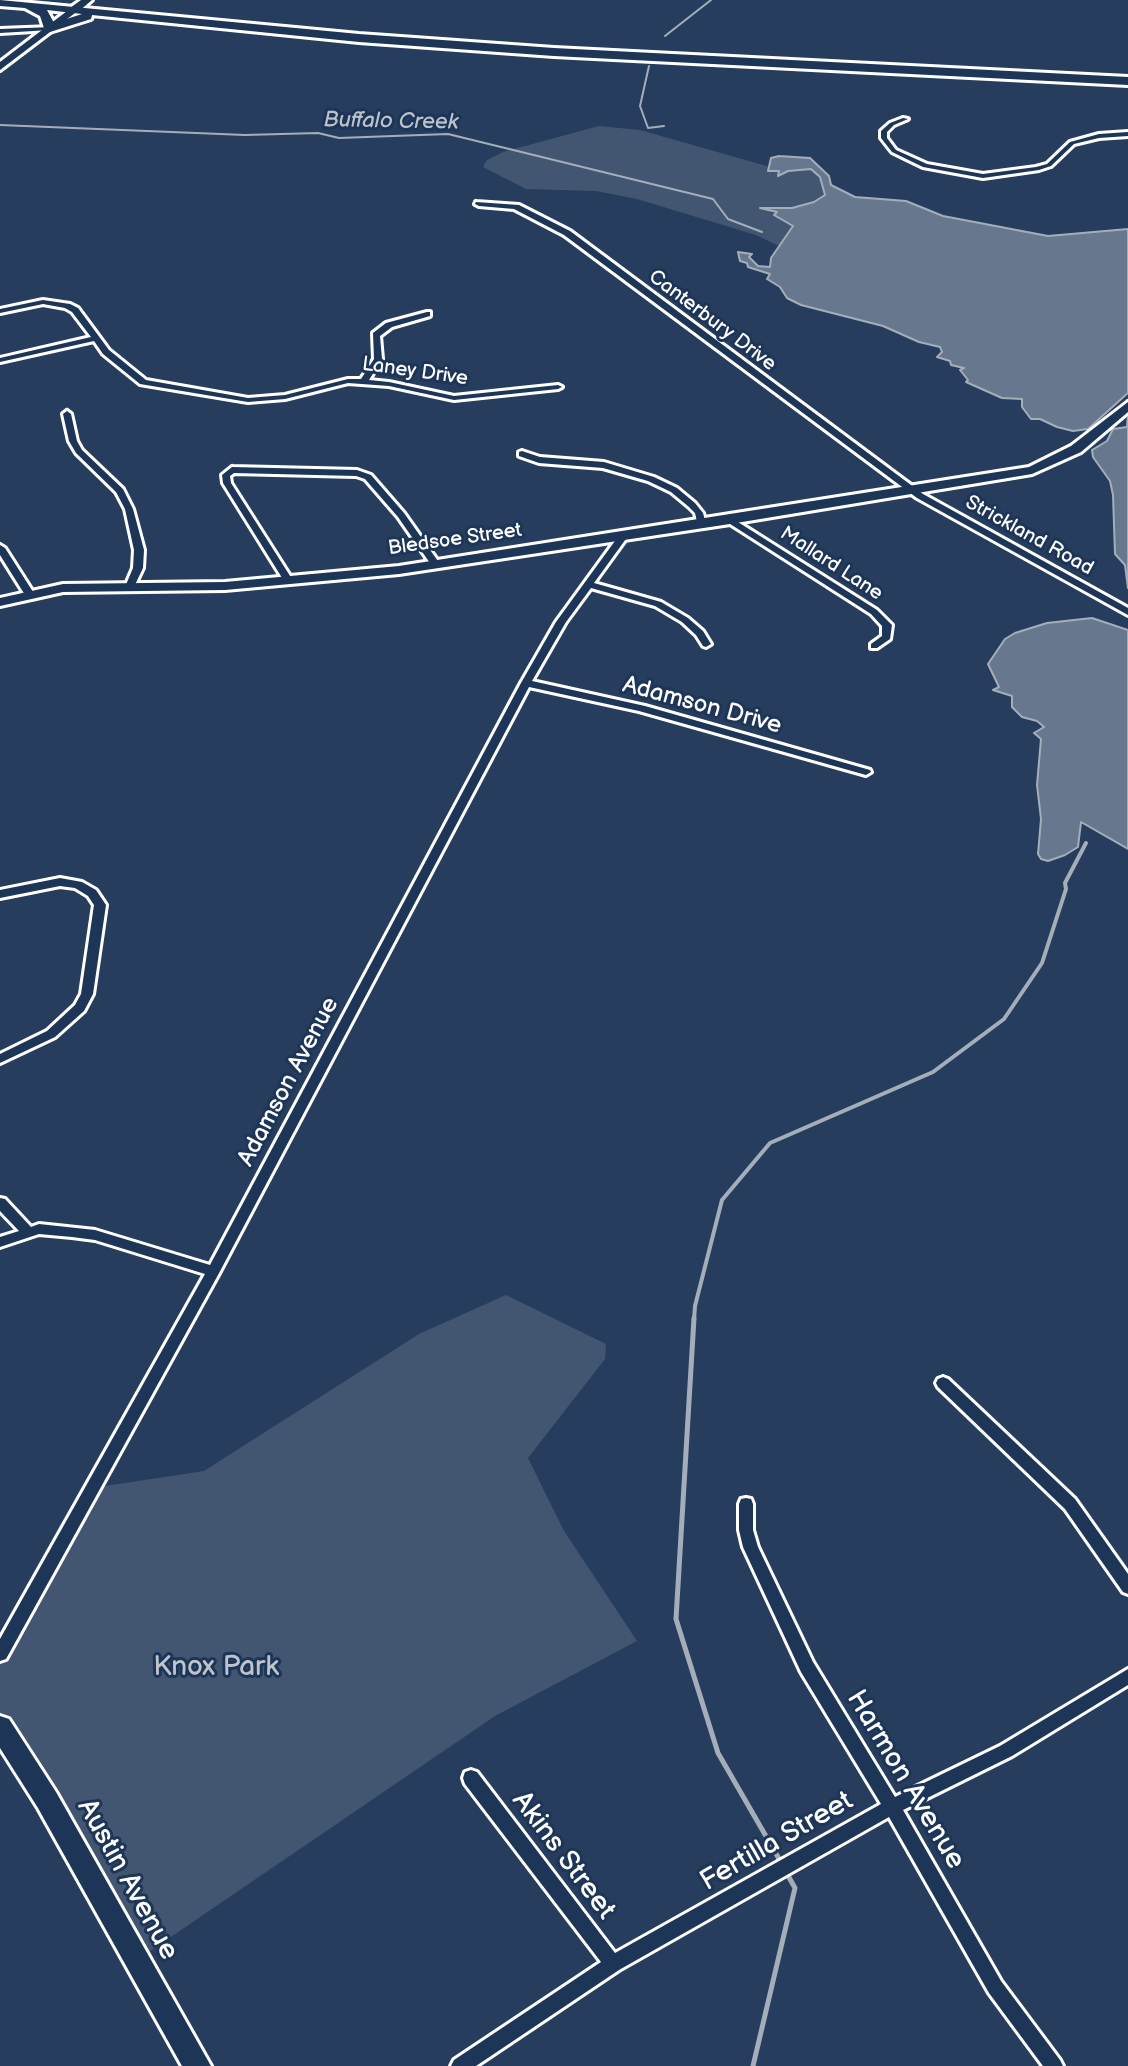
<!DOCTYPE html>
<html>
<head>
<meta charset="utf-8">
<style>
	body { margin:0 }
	canvas { display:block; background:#263d5e }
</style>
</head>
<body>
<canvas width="1128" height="2066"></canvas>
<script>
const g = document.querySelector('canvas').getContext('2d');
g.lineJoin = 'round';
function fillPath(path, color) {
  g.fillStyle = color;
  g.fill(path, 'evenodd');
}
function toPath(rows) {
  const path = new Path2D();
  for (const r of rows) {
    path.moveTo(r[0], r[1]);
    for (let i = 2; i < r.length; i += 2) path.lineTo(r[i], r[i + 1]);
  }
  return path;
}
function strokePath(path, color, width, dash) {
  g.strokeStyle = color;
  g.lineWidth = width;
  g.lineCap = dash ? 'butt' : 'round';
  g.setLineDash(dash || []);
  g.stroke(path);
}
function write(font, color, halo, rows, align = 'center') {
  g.font = font + ' "Balsamiq Sans",sans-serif';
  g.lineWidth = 6;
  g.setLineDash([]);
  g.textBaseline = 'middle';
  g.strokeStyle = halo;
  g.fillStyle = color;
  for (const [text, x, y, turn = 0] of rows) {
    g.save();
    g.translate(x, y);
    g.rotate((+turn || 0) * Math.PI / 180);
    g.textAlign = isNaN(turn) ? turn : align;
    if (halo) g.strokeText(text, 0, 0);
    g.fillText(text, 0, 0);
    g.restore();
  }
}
const green = toPath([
	[599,126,640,130,770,167,769,171,779,171,780,176,788,171,811,168,820,177,825,195,814,202,792,208,776,207,770,213,777,212,775,215,793,225,779,246,756,235,637,199,596,191,526,189,483,167,487,160,503,152],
	[506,1295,606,1344,605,1359,528,1458,564,1531,637,1641,495,1716,137,1960,0,1728,0,1654,92,1488,204,1471,419,1334]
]);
const water = toPath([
	[779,156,810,158,829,176,831,185,855,197,906,201,943,216,1048,236,1128,229,1128,393,1088,429,1073,431,1057,427,1040,419,1031,419,1022,407,1022,399,1002,398,966,382,968,380,960,370,964,368,951,365,950,361,937,357,942,352,940,347,919,342,883,326,801,305,787,298,780,287,767,279,770,274,748,267,747,263,740,261,738,252,752,254,749,257,758,266,770,267,771,258,793,226,774,215,777,212,760,208,792,208,814,202,825,195,820,177,811,169,788,171,778,176,779,171,768,171,771,158,779,156],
	[1128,413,1128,588,1125,565,1115,554,1113,495,1110,481,1093,457,1092,450,1107,441,1113,429,1127,427,1128,413],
	[1092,618,1128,630,1128,849,1081,822,1078,847,1065,855,1048,861,1041,859,1038,854,1041,819,1037,785,1041,739,1034,733,1044,727,1037,721,1022,717,1012,707,1012,696,993,690,999,687,988,664,1005,639,1015,633,1047,623,1092,618]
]);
const streamFar2 = toPath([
	[665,36,711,0],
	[649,66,640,106,648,128,664,126],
	[0,125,245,135,318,133,339,138,448,134,713,199,728,219,762,232]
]);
const streamFar1 = toPath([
	[694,1320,695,1306,722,1200,770,1143,933,1072,1004,1019,1042,963,1066,889,1065,883,1086,843]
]);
const stream = toPath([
	[694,1318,676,1619,718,1753,782,1864],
	[753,2066,795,1888,786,1872]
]);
const street = toPath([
	[52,27,50,30,0,33,0,29,52,27],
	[903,118,908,119,894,125,887,132,887,138,896,150,927,164,983,174,1036,167,1047,164,1070,142,1099,134,1128,132,1128,136,1099,138,1074,144,1051,166,1039,170,983,178,923,167,892,152,881,138,881,131,890,123,903,118],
	[476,202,519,205,570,231,923,494,1128,608,1128,615,917,498,564,235,514,209,479,206,475,204,476,202],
	[43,300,70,304,78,308,109,350,146,380,248,398,285,395,348,379,361,379,374,359,373,333,386,323,427,312,430,312,430,316,392,327,380,336,382,359,369,380,389,382,454,396,558,385,562,387,558,389,454,400,389,386,348,383,285,399,248,402,140,384,103,354,94,341,0,362,0,358,91,337,72,312,65,308,43,304,0,313,0,309,43,300],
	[67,411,71,414,77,441,82,450,123,489,133,509,144,550,143,568,133,589,130,590,125,587,133,568,134,550,125,509,116,492,76,453,69,441,63,414,67,411],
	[522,451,540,457,604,462,654,477,677,488,695,503,703,513,706,524,704,526,698,526,695,513,689,507,671,492,648,481,603,468,539,463,519,456,519,452,522,451],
	[232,467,357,470,371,475,404,513,440,564,435,567,432,566,398,517,365,479,356,476,234,473,230,476,231,483,292,579,287,582,284,581,223,483,222,475,232,467],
	[730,517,877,610,892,625,890,639,877,648,871,648,871,644,882,636,882,626,871,614,727,522,727,518,730,517],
	[623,533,628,536,594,583,661,602,688,618,703,631,711,644,706,647,703,646,696,635,682,622,655,606,591,588,566,622,532,681,645,706,870,770,871,772,866,775,639,711,529,687,218,1275,6,1659,0,1661,0,1639,205,1274,95,1240,72,1237,39,1234,0,1247,0,1237,19,1231,0,1211,0,1198,5,1199,31,1227,39,1224,95,1230,210,1265,521,683,556,622,620,534,623,533],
	[0,545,5,548,35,595,33,597,27,597,25,595,0,555,0,545],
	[60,878,82,882,96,890,106,905,93,994,84,1011,55,1037,0,1063,0,1054,47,1031,75,1005,81,994,94,905,88,896,75,888,60,886,0,898,0,890,60,878],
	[943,1377,948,1379,1075,1499,1128,1574,1128,1594,1123,1592,1065,1509,938,1387,936,1383,938,1379,943,1377],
	[746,1498,751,1499,753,1504,753,1530,758,1547,813,1662,895,1797,1000,1746,1128,1669,1128,1685,1012,1756,903,1810,1001,1981,1060,2060,1063,2066,1043,2066,989,1993,889,1817,619,1970,476,2066,451,2066,454,2060,601,1962,465,1784,463,1778,465,1772,471,1770,477,1772,615,1953,881,1804,801,1672,743,1547,739,1530,739,1504,741,1499,746,1498]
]);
const secondary = toPath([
	[71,8,79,10,0,70,0,62,71,8],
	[1128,402,1128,412,1081,452,1032,474,730,524,399,574,225,590,63,592,0,606,0,598,63,584,225,582,399,566,1029,467,1071,446,1128,402],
	[0,1716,9,1719,56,1792,211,2066,182,2066,38,1808,0,1748,0,1716]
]);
const primary = toPath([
	[81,0,92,0,78,12,70,12,70,8,81,0]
]);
const highway = toPath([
	[0,0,359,34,554,48,1128,77,1128,85,554,56,359,42,92,15,91,19,50,32,44,28,40,16,25,8,0,6,0,0],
	[47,10,82,14,54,23,47,10]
]);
const farStreetnames = [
	["Canterbury Drive",712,321,37],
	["Laney Drive",415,372,8],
	["Strickland Road",1029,536,29],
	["Bledsoe Street",455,540,-8],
	["Mallard Lane",831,564,33]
];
const farWaternames = [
	["Buffalo Creek",391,122,1]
];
const streetNames = [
	["Adamson Drive",702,706,15],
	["Adamson Avenue",289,1082,-62]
];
const nearParknames = [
	["Knox Park",216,1668]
];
const nearStreetnames = [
	["Harmon Avenue",905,1780,59],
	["Fertilla Street",777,1842,-30],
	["Akins Street",563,1856,53],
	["Austin Avenue",127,1880,61]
];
fillPath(green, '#425672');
fillPath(water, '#67788e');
strokePath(water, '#a4aebb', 2);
strokePath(streamFar2, '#a4aebb', 2);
strokePath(streamFar1, '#a4aebb', 4);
strokePath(stream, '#a4aebb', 5);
strokePath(street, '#fff', 6);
strokePath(secondary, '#fff', 6);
strokePath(primary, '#fff', 6);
strokePath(highway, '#fff', 6);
fillPath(street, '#1d3557');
fillPath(secondary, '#1d3557');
fillPath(primary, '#1d3557');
fillPath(highway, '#1d3557');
write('20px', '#fff', '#1d3557', farStreetnames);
write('italic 22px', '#bbc2cc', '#1d3557', farWaternames);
write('24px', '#fff', '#1d3557', streetNames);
write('28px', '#bdc4ce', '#1d3557', nearParknames);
write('28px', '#fff', '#1d3557', nearStreetnames);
</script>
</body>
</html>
